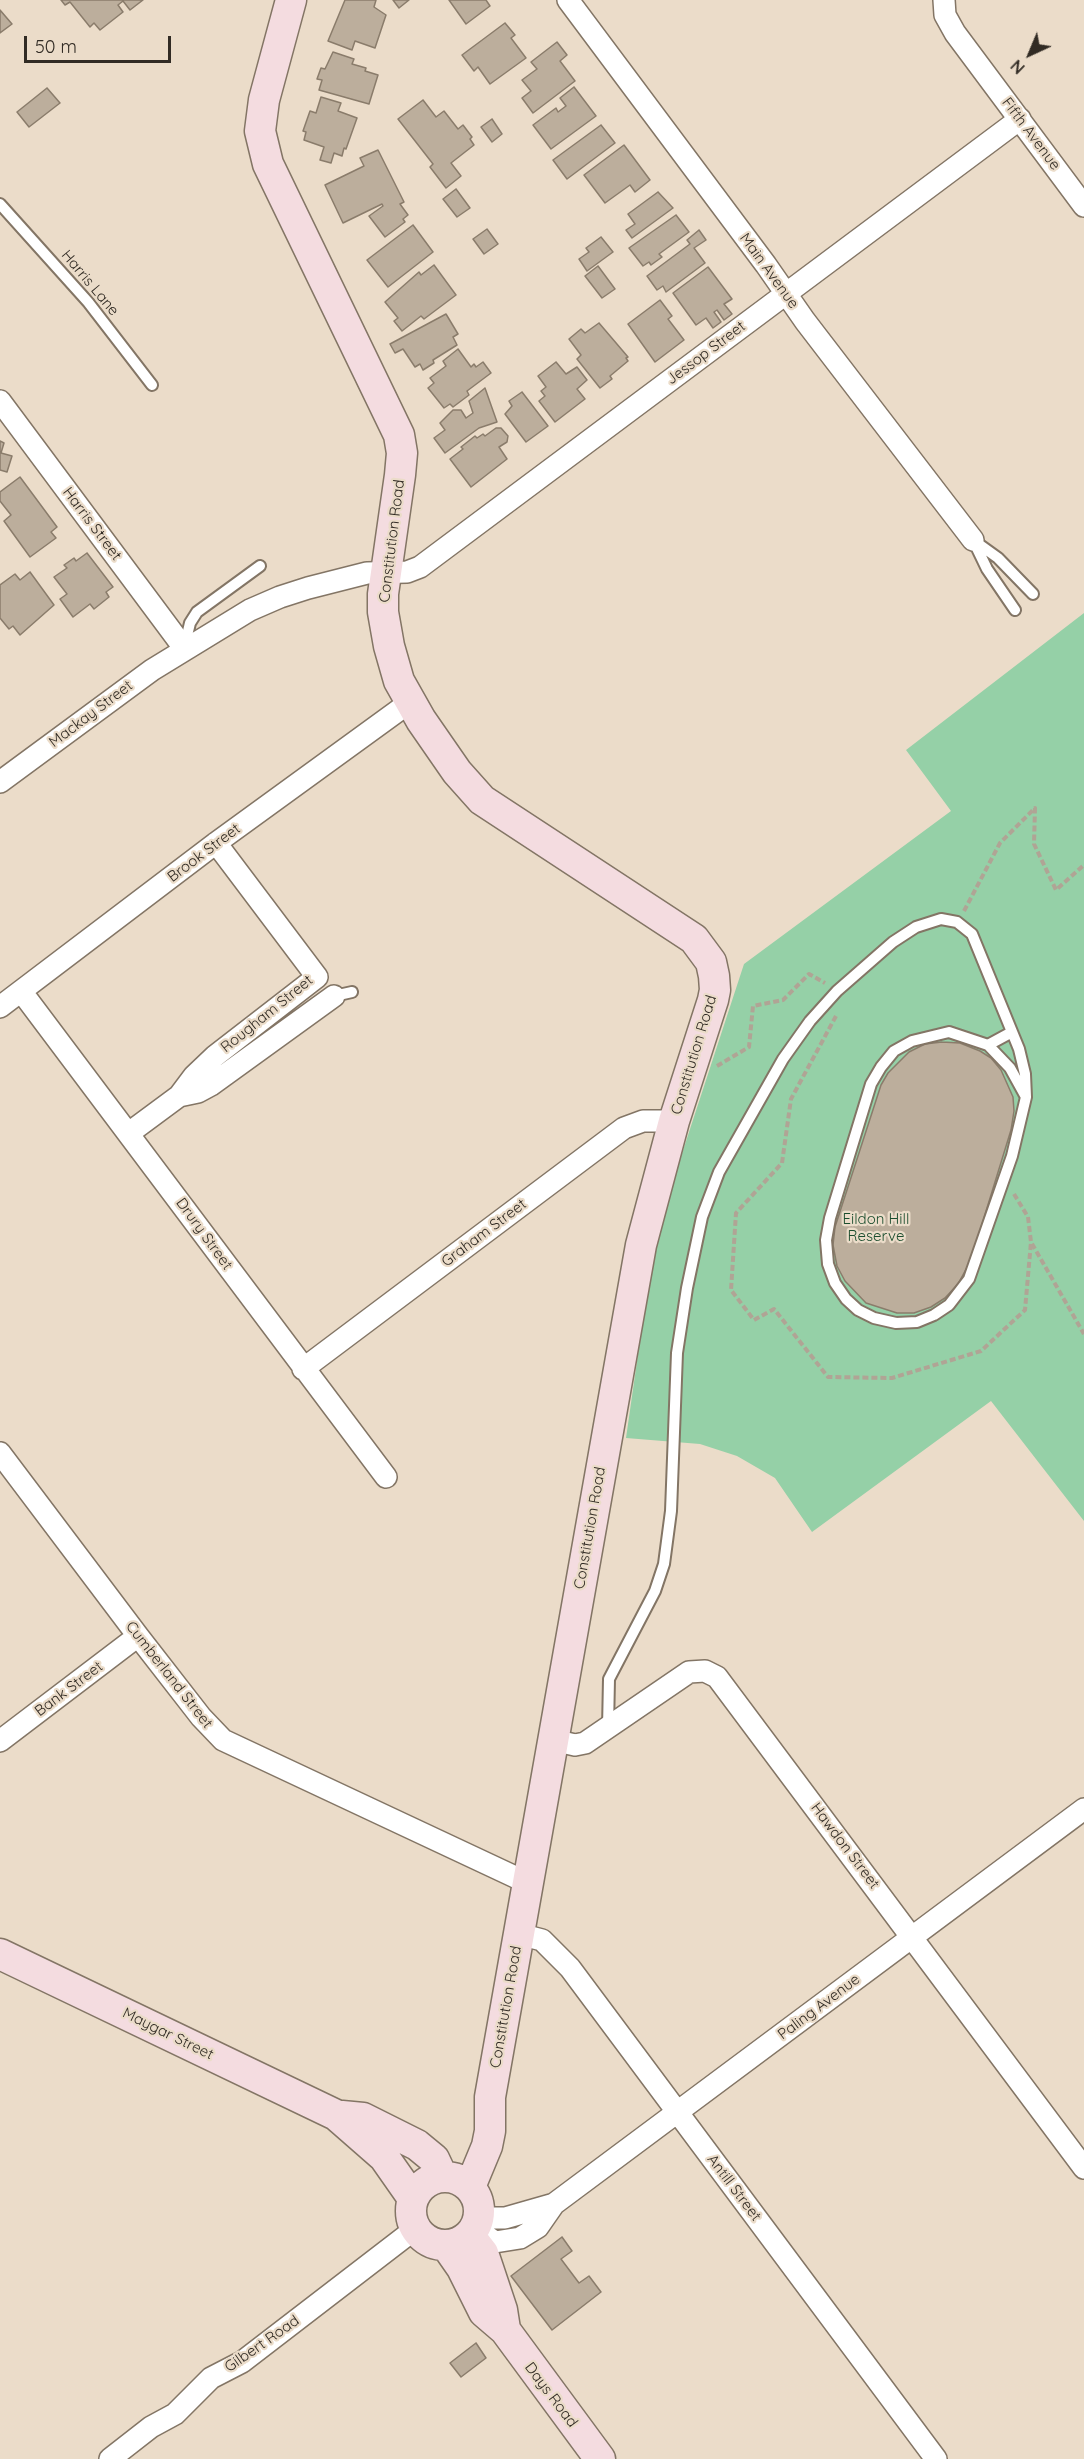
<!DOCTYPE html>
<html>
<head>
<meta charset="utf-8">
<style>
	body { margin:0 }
	#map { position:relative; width:1084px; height:2459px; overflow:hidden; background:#ebdcc9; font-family:Quicksand,sans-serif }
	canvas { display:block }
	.north { position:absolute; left:1000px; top:24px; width:60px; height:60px; -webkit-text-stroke:4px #ebdcc9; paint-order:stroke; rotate:224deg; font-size:16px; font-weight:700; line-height:24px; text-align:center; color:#312b24 }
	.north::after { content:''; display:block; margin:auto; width:21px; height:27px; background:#312b24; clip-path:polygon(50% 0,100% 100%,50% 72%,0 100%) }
	.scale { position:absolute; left:24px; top:36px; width:147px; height:27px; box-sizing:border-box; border:3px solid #312b24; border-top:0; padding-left:8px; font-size:18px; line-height:21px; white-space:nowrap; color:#312b24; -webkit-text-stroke:4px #ebdcc9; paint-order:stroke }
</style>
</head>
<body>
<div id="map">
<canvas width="1084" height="2459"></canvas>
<div class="north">N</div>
<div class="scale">50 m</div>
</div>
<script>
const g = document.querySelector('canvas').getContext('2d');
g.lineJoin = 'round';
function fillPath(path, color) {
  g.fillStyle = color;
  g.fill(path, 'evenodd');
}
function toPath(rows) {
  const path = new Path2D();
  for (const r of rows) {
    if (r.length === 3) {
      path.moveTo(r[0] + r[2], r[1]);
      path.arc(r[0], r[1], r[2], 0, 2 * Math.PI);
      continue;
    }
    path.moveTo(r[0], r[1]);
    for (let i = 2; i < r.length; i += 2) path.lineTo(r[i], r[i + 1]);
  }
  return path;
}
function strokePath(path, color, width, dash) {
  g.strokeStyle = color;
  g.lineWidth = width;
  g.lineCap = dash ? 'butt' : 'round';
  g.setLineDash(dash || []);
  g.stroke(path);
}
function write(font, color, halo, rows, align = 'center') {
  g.font = font + ' Quicksand,sans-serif';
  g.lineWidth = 4.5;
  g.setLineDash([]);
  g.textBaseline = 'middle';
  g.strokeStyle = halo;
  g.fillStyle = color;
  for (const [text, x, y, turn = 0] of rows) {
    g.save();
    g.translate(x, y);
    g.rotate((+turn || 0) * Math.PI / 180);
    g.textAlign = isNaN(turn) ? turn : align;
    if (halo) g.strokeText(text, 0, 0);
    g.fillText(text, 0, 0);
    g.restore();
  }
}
const green = toPath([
	[1084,613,1084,1521,991,1401,812,1532,775,1478,737,1456,700,1444,626,1438,655,1236,744,964,951,811,906,750]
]);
const building = toPath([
	[61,0,143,0,130,10,123,1,118,5,123,12,100,30,94,23,90,27,70,2,65,5,61,0],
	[345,0,376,0,374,7,386,15,375,48,355,41,352,50,328,41,345,0],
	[393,0,409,0,399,8,393,0],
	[449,0,486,0,490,6,466,24,449,0],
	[0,10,12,24,0,33,0,10],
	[505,23,515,35,511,38,526,58,490,84,478,67,474,71,462,55,505,23],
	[557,42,567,55,560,61,575,81,533,113,522,98,531,91,522,80,537,69,531,62,557,42],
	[333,52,354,59,352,64,366,68,365,71,378,75,369,104,319,90,322,80,317,79,321,68,325,69,333,52],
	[574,87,596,116,551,149,533,125,556,108,558,112,566,106,560,98,574,87],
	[47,88,60,103,29,127,17,112,47,88],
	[321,97,341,103,338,111,357,118,346,149,344,148,342,156,334,153,331,163,320,160,324,147,304,140,306,132,303,131,310,111,316,113,321,97],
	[423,100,436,117,444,111,458,129,463,125,472,137,470,139,474,145,451,163,461,176,446,188,430,167,433,164,398,119,423,100],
	[492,119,502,134,492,142,481,127,492,119],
	[601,125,615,143,567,179,553,160,601,125],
	[624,145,650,180,635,192,630,185,605,203,584,175,624,145],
	[378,150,404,202,400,204,408,215,403,219,405,222,385,237,369,216,383,206,382,204,343,223,325,185,364,166,360,158,378,150],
	[456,189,470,208,457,217,443,199,456,189],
	[658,192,673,208,632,238,626,230,635,224,628,214,658,192],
	[676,215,689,232,659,254,662,257,651,265,649,262,643,266,629,248,676,215],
	[413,225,433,252,388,287,367,260,413,225],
	[487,229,498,244,484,254,473,239,487,229],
	[699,230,706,240,694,248,705,263,666,292,663,286,657,290,647,276,690,244,687,240,699,230],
	[601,237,613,252,587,271,579,259,589,252,586,248,601,237],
	[434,265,456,295,424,319,421,316,402,331,394,321,398,318,385,302,419,272,421,275,434,265],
	[598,266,615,289,602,298,585,276,598,266],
	[708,267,732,299,724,304,732,314,724,320,717,310,714,312,721,322,713,328,706,318,696,325,673,293,708,267],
	[660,300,672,316,668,319,684,340,655,362,628,324,660,300],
	[446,314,458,334,453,337,457,345,433,360,434,363,423,370,420,364,415,367,403,349,395,353,390,344,446,314],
	[599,323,628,357,626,358,628,361,610,376,612,379,600,388,577,359,581,355,569,339,581,329,585,333,599,323],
	[458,349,471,367,474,364,476,367,483,362,491,373,467,391,469,395,453,407,450,404,444,408,428,388,434,383,430,378,446,366,443,361,458,349],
	[556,362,566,374,577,367,587,380,577,389,585,399,555,422,539,401,545,396,541,391,546,387,538,376,556,362],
	[485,388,497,422,479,428,445,453,434,438,445,430,440,423,453,410,461,410,466,418,473,413,469,401,485,388],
	[522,392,548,426,526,442,505,414,512,406,509,401,522,392],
	[496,428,501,428,508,436,507,442,499,447,507,459,471,487,450,459,463,449,461,447,475,436,477,438,483,434,485,436,496,428],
	[0,441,4,443,1,453,12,456,7,472,0,470,0,441],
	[20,477,57,527,51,532,56,538,30,557,4,521,11,515,0,501,0,492,20,477],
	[87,553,113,587,106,592,109,597,94,609,90,604,73,617,60,599,67,594,54,577,67,568,64,565,74,558,76,561,87,553],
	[30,572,54,605,20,635,13,626,9,629,0,618,0,585,15,574,20,580,30,572],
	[942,1042,960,1043,980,1051,991,1058,1001,1070,1013,1097,1014,1111,1011,1130,971,1260,958,1284,945,1298,931,1307,914,1313,897,1313,866,1303,845,1281,837,1266,833,1245,835,1227,881,1085,888,1073,909,1052,925,1044,942,1042],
	[562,2237,572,2251,561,2259,579,2283,589,2276,601,2292,552,2330,511,2276,562,2237],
	[476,2343,486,2358,461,2377,450,2363,476,2343]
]);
const path = toPath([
	[964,911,1000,843,1035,808,1034,844,1056,890,1084,865],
	[836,1016,791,1099,782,1163,736,1213,731,1290,754,1320,774,1309,828,1377,892,1378,981,1351,1025,1310,1031,1242],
	[717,1066,749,1047,753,1006,783,1000,809,974,825,983],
	[1014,1194,1028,1217,1031,1242,1084,1334]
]);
const lane = toPath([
	[0,204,88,302,152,385],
	[1015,610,987,569,973,540,998,558,1033,594],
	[184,648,190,623,197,612,260,566],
	[334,996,352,992],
	[988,1045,1012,1032],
	[608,1728,609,1679,655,1591,664,1564,671,1511,677,1353,687,1288,702,1217,719,1172,783,1059,810,1021,837,991,893,942,916,927,941,919,957,922,972,934,1019,1049,1025,1074,1026,1097,1012,1156,969,1279,949,1305,934,1315,917,1322,896,1323,874,1318,858,1310,846,1299,835,1283,828,1264,826,1240,830,1218,871,1084,881,1067,894,1051,912,1041,949,1032,988,1045,1010,1068,1026,1097]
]);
const street = toPath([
	[568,0,766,265,805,321,973,540],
	[944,0,945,15,955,33,1084,206],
	[0,401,184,648],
	[0,782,152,670,250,610,280,597,308,588,367,573,407,572,420,567,1020,119],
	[21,991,386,1477],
	[0,1007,216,843,410,702],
	[179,1096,198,1092,211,1085,334,996],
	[129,1133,179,1096,194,1076,215,1056,317,977,216,843],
	[303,1369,624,1128,643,1121,674,1121],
	[0,1453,138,1636,201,1717,223,1740,528,1883],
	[553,1740,575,1745,585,1743,689,1672,705,1671,717,1677,1084,2168],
	[0,1741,138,1636],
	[519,1934,542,1940,570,1968,936,2459],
	[478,2218,505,2218,554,2204],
	[475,2228,495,2242,520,2238,538,2227,554,2204,1084,1809],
	[110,2459,151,2427,175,2414,211,2378,242,2362,415,2229]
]);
const secondary = toPath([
	[291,0,264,100,260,131,268,164,399,435,402,453,400,475,383,594,383,612,389,646,399,681,421,720,457,772,482,800,694,939,711,962,714,976,715,990,713,1000,674,1121,641,1245,490,2097,490,2131,487,2146,470,2187],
	[0,1954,336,2115,384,2157,412,2197],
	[342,2116,363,2118,417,2145,434,2159,442,2176],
	[445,2211,34],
	[469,2235,483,2253,502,2310,505,2329],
	[446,2245,462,2268,484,2312,505,2330,600,2459]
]);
const streetNames = [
	["Fifth Avenue",1031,134,53],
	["Main Avenue",769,271,54],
	["Harris Lane",90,283,50],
	["Jessop Street",706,353,-37],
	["Harris Street",92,524,53],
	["Constitution Road",392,541,-83],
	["Mackay Street",91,714,-37],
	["Brook Street",204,853,-37],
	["Rougham Street",267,1014,-39],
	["Constitution Road",694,1055,-73],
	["Graham Street",484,1233,-37],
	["Drury Street",204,1234,54],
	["Constitution Road",590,1528,-80],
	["Cumberland Street",169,1675,52],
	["Bank Street",69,1689,-37],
	["Hawdon Street",845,1846,53],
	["Constitution Road",506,2007,-80],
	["Paling Avenue",819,2007,-37],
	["Maygar Street",168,2034,26],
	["Antill Street",734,2188,53],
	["Gilbert Road",262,2344,-35],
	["Days Road",551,2395,53]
];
const parkNames = [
	["Eildon Hill",876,1219],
	["Reserve",876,1236]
];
fillPath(green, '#95d0a7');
fillPath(building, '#bcae9c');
strokePath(building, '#8a7c6b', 1.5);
strokePath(lane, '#837565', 14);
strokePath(street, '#837565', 24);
strokePath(secondary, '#837565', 33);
strokePath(path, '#b0a495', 4, [6, 3]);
strokePath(lane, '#fff', 10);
strokePath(street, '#fff', 21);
strokePath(secondary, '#f4dce0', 30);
write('15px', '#312b24', '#ebdcc9', streetNames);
write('15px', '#1b4d2e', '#ebdcc9', parkNames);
</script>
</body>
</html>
